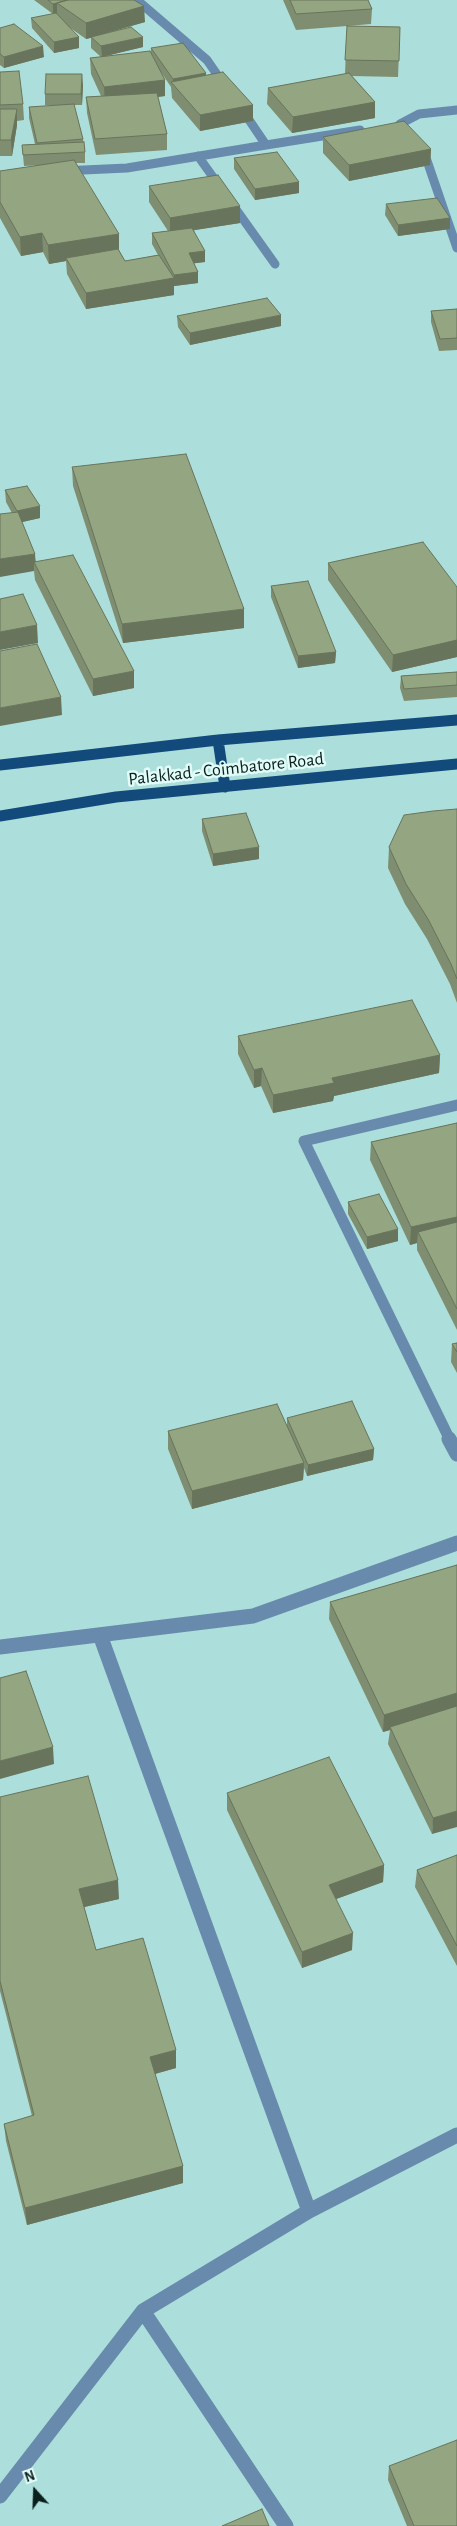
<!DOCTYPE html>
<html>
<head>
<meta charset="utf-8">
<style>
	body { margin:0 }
	#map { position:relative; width:457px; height:2526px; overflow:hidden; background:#acdfdb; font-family:"Alegreya Sans",sans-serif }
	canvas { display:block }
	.north { position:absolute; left:10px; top:2466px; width:50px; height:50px; -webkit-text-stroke:4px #e1fbf8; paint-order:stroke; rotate:340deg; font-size:14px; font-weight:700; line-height:20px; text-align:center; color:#0b1f1d }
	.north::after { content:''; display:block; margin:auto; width:18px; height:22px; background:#0b1f1d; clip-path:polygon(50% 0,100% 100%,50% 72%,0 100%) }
</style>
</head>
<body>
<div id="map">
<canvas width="457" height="2526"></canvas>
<div class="north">N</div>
</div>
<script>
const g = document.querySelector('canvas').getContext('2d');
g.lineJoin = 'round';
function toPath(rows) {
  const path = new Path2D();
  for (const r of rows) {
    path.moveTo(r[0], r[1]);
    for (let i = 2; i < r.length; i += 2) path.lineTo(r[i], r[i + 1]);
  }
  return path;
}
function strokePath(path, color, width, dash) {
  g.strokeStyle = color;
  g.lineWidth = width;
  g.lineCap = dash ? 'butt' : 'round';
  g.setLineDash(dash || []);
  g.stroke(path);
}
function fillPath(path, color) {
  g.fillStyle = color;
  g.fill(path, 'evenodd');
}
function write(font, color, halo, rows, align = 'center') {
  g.font = font + ' "Alegreya Sans",sans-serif';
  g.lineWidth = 5;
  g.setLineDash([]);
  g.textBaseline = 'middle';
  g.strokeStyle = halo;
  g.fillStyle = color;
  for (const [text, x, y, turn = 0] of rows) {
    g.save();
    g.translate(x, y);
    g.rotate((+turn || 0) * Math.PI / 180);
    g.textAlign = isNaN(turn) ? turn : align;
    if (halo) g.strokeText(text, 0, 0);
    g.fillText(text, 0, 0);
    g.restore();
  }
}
const streetFar2 = toPath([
	[137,0,207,60,225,86],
	[400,124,419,114,457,110],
	[266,145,360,130],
	[423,149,457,248],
	[198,156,275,264],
	[62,171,127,168,266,145,241,108]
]);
const streetFar1 = toPath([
	[450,1440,304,1141,457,1105]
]);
const street = toPath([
	[449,1439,457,1454],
	[100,1635,309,2211],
	[0,1647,253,1616,457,1543],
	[143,2311,286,2526],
	[0,2496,143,2311,309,2211,457,2135]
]);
const primary = toPath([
	[218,740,225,787],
	[0,765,218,740,457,720],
	[0,816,116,797,457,764]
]);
const wall = toPath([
	[34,0,134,0,145,22,103,34,143,47,105,56,151,52,151,48,206,73,206,75,253,105,253,121,200,131,172,98,171,87,161,72,165,80,165,96,158,97,167,134,167,150,96,155,87,113,86,97,101,96,91,74,90,58,101,57,91,48,91,38,86,39,69,27,79,37,79,48,54,53,32,28,31,18,53,14],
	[283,0,368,0,372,9,371,24,347,26,400,27,398,77,352,76,375,102,375,118,292,133,267,104,268,88,345,74,347,26,296,30],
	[0,28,44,57,4,68,0,65],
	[0,72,23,104,24,120,17,121,17,125,12,156,0,156],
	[83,85,82,105,74,105,83,139,85,152,85,163,76,163,119,250,125,261,158,255,152,244,152,233,168,231,149,202,149,186,240,223,194,230,205,262,194,263,198,272,198,283,174,286,174,295,86,309,67,274,66,261,49,264,43,252,21,256,0,218,0,171,44,165,24,166,22,145,35,144,29,118,29,107,57,105,45,105,45,94],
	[323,137,431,149,430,165,349,181,323,153],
	[234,158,299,182,299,193,255,200,234,169],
	[386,204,450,218,450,229,398,236,385,215],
	[457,309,457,350,439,351,431,322,431,311],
	[177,316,281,326,190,345,178,327],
	[72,467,244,628,123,643,73,486],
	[5,490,40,518,22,522,36,562,134,688,93,696,35,580,34,571,12,513,6,502],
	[328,563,457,587,457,657,392,672,328,580],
	[271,586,336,652,335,663,298,668,271,597],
	[457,672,457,697,404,701,400,688,401,676],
	[457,809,457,1003,450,984,427,939,405,904,388,868,389,847],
	[202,819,259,859,213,866,202,831],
	[238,1036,440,1055,439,1073,334,1096,333,1101,273,1113,261,1086,254,1088,238,1054],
	[457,1123,457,1330,417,1250,417,1243,410,1245,370,1160,371,1142],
	[348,1202,398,1241,367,1249,348,1214],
	[457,1343,457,1373,451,1362,452,1344],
	[287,1418,374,1449,373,1460,307,1476,304,1468,303,1480,192,1509,168,1449,168,1431,287,1425],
	[457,1565,432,1834,388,1744,390,1730,383,1732,329,1619,330,1602],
	[227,1793,384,1865,383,1882,336,1899,352,1950,302,1968,227,1810],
	[0,1797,119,1899,84,1907,96,1950,176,2068,155,2074,183,2166,183,2183,27,2225,6,2141,4,2124,32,2116,0,1991],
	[457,1855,457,1966,415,1887,417,1870],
	[389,2466,457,2526,407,2526,388,2480]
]);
const shadedWall = toPath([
	[67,0,57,3,57,13,53,14,53,4],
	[144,6,145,22,86,39,86,23],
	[79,37,79,48,54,53,54,42],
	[143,37,143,47,102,57,101,46],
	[43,46,44,57,4,68,4,57],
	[206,73,206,84,173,83,173,79],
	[82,74,83,85,82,105,81,94],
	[165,80,165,96,105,103,104,87],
	[375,102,375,118,292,133,293,117],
	[253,105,253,121,200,131,200,115],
	[17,109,17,125,12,156,11,140],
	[431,149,430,165,349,181,349,165],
	[299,182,299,193,255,200,255,189],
	[240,206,240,223,170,234,170,218],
	[450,218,450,229,398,236,398,225],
	[42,233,43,252,21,256,20,237],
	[119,234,119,253,66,258,66,261,49,264,48,245],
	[205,251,205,262,189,264,189,253],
	[198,272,198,283,174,286,174,275],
	[174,278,174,295,86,309,86,293],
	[281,315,281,326,190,345,190,333],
	[40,506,40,518,18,523,17,511],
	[35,554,36,566,34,562,34,571,0,577,0,559],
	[244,609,244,628,123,643,122,624],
	[37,625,38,643,0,650,0,632],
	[457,640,457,657,392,672,393,655],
	[336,652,335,663,298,668,298,656],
	[134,671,134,688,93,696,93,679],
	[61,697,62,715,0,726,0,708],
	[259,847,259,859,213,866,213,854],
	[440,1055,439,1073,334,1096,333,1101,273,1113,273,1095,332,1078],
	[262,1068,261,1086,254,1088,254,1070],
	[457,1217,457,1235,418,1232,417,1243,410,1245,411,1227],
	[398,1229,398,1241,367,1249,367,1237],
	[374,1449,373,1460,307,1476,308,1465],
	[304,1463,303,1480,192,1509,192,1491],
	[457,1693,457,1710,390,1727,390,1730,383,1732,384,1715],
	[53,1747,54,1764,0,1779,0,1761],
	[457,1811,457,1827,432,1834,433,1818],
	[384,1865,383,1882,328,1902,329,1885],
	[118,1880,119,1899,80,1908,79,1889],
	[353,1933,352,1950,302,1968,302,1952],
	[176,2050,176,2068,151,2075,150,2057],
	[183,2166,183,2183,27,2225,25,2208]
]);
const building = toPath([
	[48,0,67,0,53,4,48,0],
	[68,0,134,0,144,6,86,23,57,3,68,0],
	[290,0,368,0,372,9,296,14,290,0],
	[56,13,79,37,54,42,31,18,56,13],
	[14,24,43,46,4,57,0,54,0,28,14,24],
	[347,26,400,27,399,61,345,60,347,26],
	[131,27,143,37,101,46,91,37,131,27],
	[183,43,206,73,173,79,151,48,183,43],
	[150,51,165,80,104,87,90,58,150,51],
	[19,71,23,104,0,105,0,72,19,71],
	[223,72,253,105,200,115,171,82,223,72],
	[349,73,375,102,293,117,268,88,349,73],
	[46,74,82,74,81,94,45,94,46,74],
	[157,93,167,134,95,139,86,97,157,93],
	[74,104,83,139,37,143,29,107,74,104],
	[0,109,17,109,11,140,0,140,0,109],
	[404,121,431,149,349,165,323,137,404,121],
	[84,142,85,152,23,155,22,145,84,142],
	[277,152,299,182,255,189,234,158,277,152],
	[74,160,119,234,48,245,42,233,20,237,0,202,0,171,74,160],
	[218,175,240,206,170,218,149,186,218,175],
	[437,198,450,218,398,225,386,204,437,198],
	[192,228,205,251,189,253,198,272,174,275,152,233,192,228],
	[118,249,125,261,159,255,174,278,86,293,66,258,118,249],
	[267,298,281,315,190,333,177,316,267,298],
	[457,309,457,338,440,339,431,311,457,309],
	[186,454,244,609,122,624,72,467,186,454],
	[27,486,40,506,17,511,5,490,27,486],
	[18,512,35,554,0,559,0,514,18,512],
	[423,542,457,587,457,640,393,655,328,563,423,542],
	[73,555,134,671,93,679,34,562,73,555],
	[308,581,336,652,298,656,271,586,308,581],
	[23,594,37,625,0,632,0,599,23,594],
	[37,644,61,697,0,708,0,651,37,644],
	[457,672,457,685,404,689,401,676,457,672],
	[457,809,457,979,451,964,428,919,406,884,389,847,404,815,433,811,457,809],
	[246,813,259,847,213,854,202,819,246,813],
	[412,1000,440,1055,332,1078,334,1083,273,1095,262,1068,254,1070,238,1036,412,1000],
	[457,1123,457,1217,411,1227,371,1142,457,1123],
	[379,1194,398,1229,367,1237,348,1202,379,1194],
	[457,1222,457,1309,418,1232,457,1222],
	[457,1343,457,1352,452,1344,457,1343],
	[352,1401,374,1449,308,1465,287,1418,352,1401],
	[277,1404,304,1463,192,1491,168,1431,277,1404],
	[457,1565,457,1693,384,1715,330,1602,457,1565],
	[26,1671,53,1747,0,1761,0,1678,26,1671],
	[457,1706,457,1811,433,1818,390,1727,457,1706],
	[329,1757,384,1865,329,1885,353,1933,302,1952,227,1793,329,1757],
	[88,1776,118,1880,79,1889,96,1950,143,1938,176,2050,150,2057,183,2166,25,2208,4,2124,34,2115,0,1981,0,1797,88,1776],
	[457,1855,457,1946,417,1870,457,1855],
	[457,2440,457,2526,414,2526,389,2466,457,2440],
	[262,2509,269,2526,222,2526,262,2509]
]);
const streetNames = [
	["Palakkad - Coimbatore Road",226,769,-6]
];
strokePath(streetFar2, '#688aad', 9);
strokePath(streetFar1, '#688aad', 11);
strokePath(street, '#688aad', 15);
strokePath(primary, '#124a7b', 11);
fillPath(wall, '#7f8e70');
fillPath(shadedWall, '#68745b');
fillPath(building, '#94a582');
strokePath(building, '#68745b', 1);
write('18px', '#0b1f1d', '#e1fbf8', streetNames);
</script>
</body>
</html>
